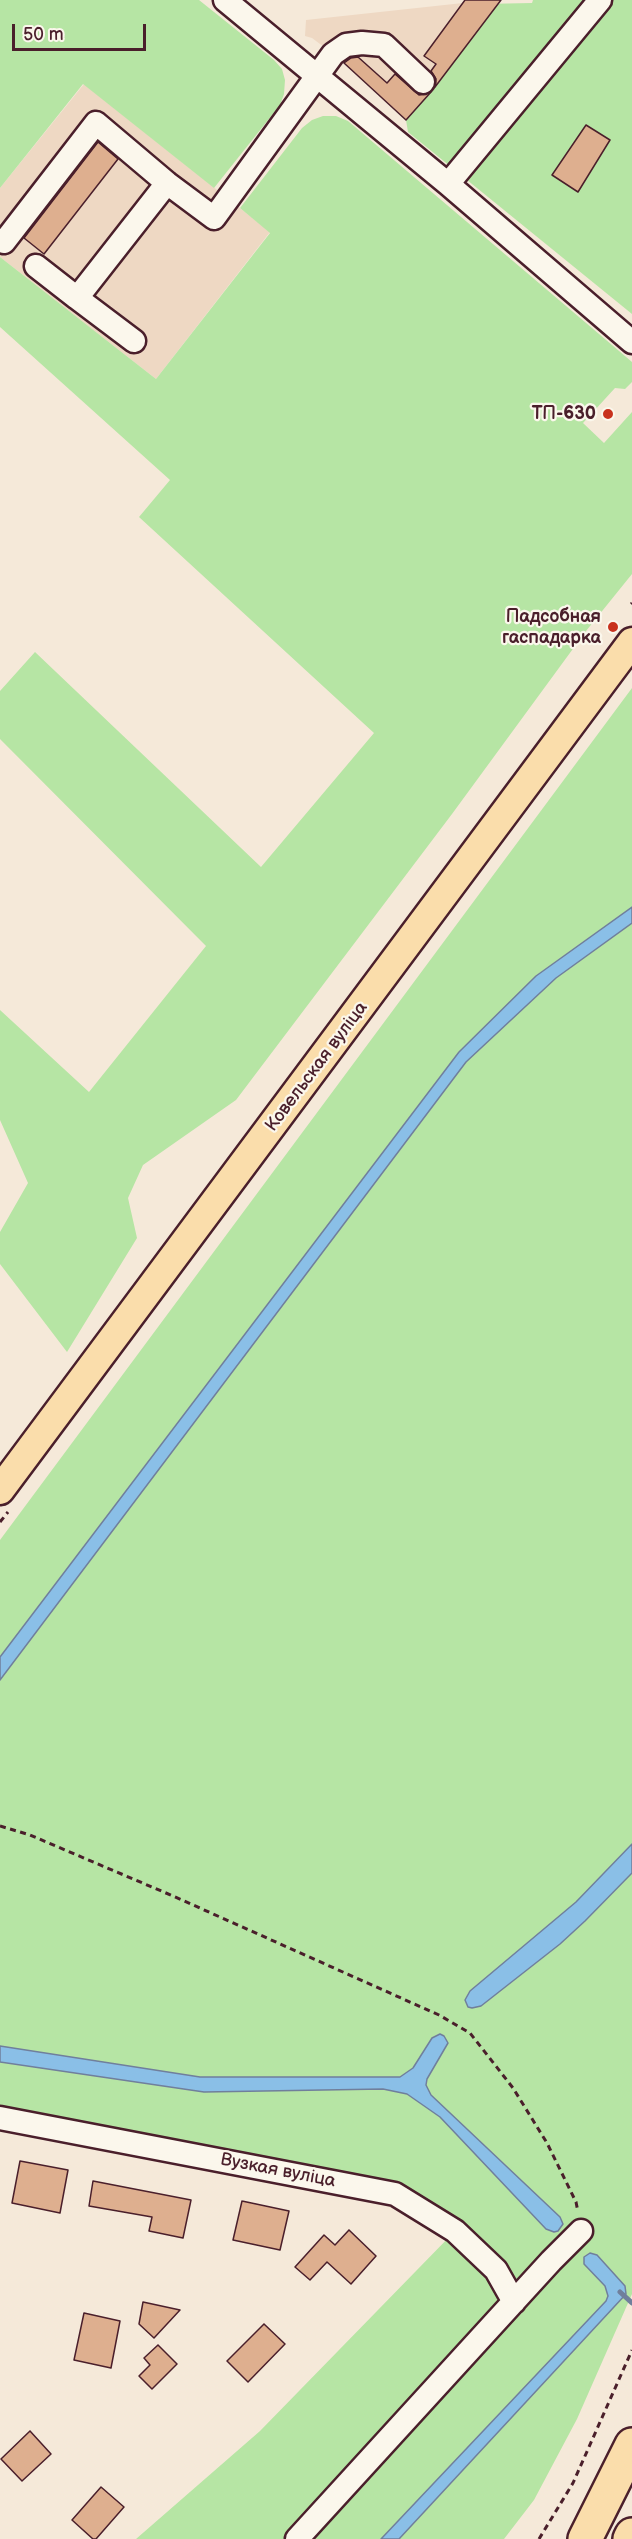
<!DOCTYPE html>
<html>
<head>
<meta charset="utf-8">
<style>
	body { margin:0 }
	#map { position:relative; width:632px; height:2539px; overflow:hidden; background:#f5e9d9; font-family:"Balsamiq Sans",sans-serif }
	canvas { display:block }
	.scale { position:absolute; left:12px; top:24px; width:134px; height:27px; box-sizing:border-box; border:3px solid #4a1f2b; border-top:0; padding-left:8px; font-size:18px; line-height:21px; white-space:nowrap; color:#4a1f2b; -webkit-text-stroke:4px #fbf7ec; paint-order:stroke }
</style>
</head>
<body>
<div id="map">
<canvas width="632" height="2539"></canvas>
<div class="scale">50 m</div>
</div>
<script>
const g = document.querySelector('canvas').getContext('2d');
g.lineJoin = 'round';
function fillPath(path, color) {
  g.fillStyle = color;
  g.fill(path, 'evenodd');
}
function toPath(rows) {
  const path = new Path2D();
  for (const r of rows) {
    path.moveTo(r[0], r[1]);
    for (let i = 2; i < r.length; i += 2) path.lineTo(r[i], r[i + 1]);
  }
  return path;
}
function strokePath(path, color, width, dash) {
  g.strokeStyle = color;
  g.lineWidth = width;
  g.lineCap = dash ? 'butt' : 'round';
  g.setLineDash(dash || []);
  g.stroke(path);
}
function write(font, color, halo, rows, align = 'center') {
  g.font = font + ' "Balsamiq Sans",sans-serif';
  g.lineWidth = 4.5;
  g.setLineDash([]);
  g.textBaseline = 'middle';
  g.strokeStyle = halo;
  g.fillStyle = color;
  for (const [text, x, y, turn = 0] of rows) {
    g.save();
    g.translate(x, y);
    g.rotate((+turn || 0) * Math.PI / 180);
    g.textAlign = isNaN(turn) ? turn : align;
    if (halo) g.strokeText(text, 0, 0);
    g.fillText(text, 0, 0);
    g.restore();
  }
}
const built = toPath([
	[463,3,492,11,439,82,406,120,340,59,312,38,305,36,306,20],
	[84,84,270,232,156,379,0,257,0,188]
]);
const green = toPath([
	[0,0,199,0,274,60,282,69,285,80,284,94,280,105,214,188,83,84,0,188],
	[533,0,632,0,632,314,408,132,406,120,439,82,492,11,482,4,532,3],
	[323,116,336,116,348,121,632,362,632,382,625,389,615,388,583,423,604,443,632,412,632,574,586,631,452,814,236,1100,143,1165,128,1198,137,1238,67,1352,0,1264,0,1232,28,1183,0,1120,0,1010,89,1092,206,946,0,739,0,691,35,652,261,867,374,733,139,517,170,480,0,327,0,257,156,379,270,233,240,208,302,128,312,120],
	[632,688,632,2294,577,2419,534,2500,504,2539,136,2539,260,2431,455,2231,395,2194,0,2119,0,1540]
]);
const water = toPath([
	[632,907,632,923,556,978,466,1062,0,1680,0,1657,459,1052,536,976,632,907],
	[632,1844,632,1873,585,1921,560,1944,481,2006,472,2008,468,2007,465,2000,470,1991,576,1902,632,1844],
	[440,2034,444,2036,448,2043,427,2079,426,2085,431,2095,560,2217,563,2224,558,2231,554,2232,546,2229,440,2117,407,2094,383,2089,204,2092,0,2062,0,2046,200,2077,400,2077,413,2068,432,2038,440,2034],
	[590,2253,597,2255,625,2286,626,2294,399,2539,381,2539,606,2301,608,2296,605,2286,584,2264,584,2257,590,2253]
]);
const stream = toPath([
	[620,2292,632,2303]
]);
const building = toPath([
	[465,0,501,0,435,87,436,79,431,71,436,64,424,56,465,0],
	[358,57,387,83,395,74,419,95,431,92,406,120,344,63,351,58,358,57],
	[586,125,610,140,578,192,552,175,586,125],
	[98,142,118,159,44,254,24,238,98,142],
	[20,2161,68,2170,60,2213,12,2203,20,2161],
	[93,2181,191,2200,183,2238,149,2231,152,2217,89,2206,93,2181],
	[242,2201,289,2211,280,2250,233,2240,242,2201],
	[349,2230,376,2256,351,2284,327,2262,310,2280,295,2267,324,2235,335,2245,349,2230],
	[143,2302,180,2310,154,2338,139,2324,143,2302],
	[84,2313,120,2321,111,2368,74,2360,84,2313],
	[264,2324,285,2344,248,2382,227,2361,264,2324],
	[158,2345,177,2364,152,2389,139,2376,150,2365,144,2358,158,2345],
	[30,2431,51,2454,22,2481,1,2459,30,2431],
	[101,2487,124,2507,96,2539,93,2539,72,2520,101,2487]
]);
const path = toPath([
	[631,604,632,603],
	[0,1522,8,1512],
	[0,1826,30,1835,173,1896,439,2015,470,2033,513,2088,547,2143,576,2202,578,2212],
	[539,2539,573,2483,632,2350]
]);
const minor = toPath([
	[225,0,448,184,632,342],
	[448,184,600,0],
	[4,242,96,123,167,183,214,218,333,54,346,45,362,43,384,45,423,82],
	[36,266,77,298],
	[134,341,77,298,167,183],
	[0,2118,395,2194,455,2231,496,2270,514,2302],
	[297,2539,551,2261,581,2231]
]);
const major = toPath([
	[0,1490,632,642]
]);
const highway = toPath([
	[585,2539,632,2445],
	[630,2539,632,2535]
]);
const markers = [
	[608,414,6,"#c8321e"],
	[613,627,6,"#c8321e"]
];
const poiNames = [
	["ТП-630",596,414],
	["Падсобная",601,617],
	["гаспадарка",601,638]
];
const streetNames = [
	["Ковельская вуліца",317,1067,-53],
	["Вузкая вуліца",278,2171,11]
];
fillPath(built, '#eed8c3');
fillPath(green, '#b6e5a4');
fillPath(water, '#8abfe7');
strokePath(water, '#707f9c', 1.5);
strokePath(stream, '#707f9c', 5);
fillPath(building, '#deaf8f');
strokePath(building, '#4a1f2b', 1.5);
strokePath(minor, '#4a1f2b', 27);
strokePath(major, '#4a1f2b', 33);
strokePath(highway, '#4a1f2b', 38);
strokePath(path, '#4a1f2b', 3, [6, 4.5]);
strokePath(minor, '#fbf7ec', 22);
strokePath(major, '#faddab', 28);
strokePath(highway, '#faddab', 33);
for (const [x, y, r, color] of markers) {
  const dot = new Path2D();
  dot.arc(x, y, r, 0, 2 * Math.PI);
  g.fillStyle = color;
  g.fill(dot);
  strokePath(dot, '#fbf7ec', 2);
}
write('bold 18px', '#4a1f2b', '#fbf7ec', poiNames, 'right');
write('18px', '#4a1f2b', '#fbf7ec', streetNames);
</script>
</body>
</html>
